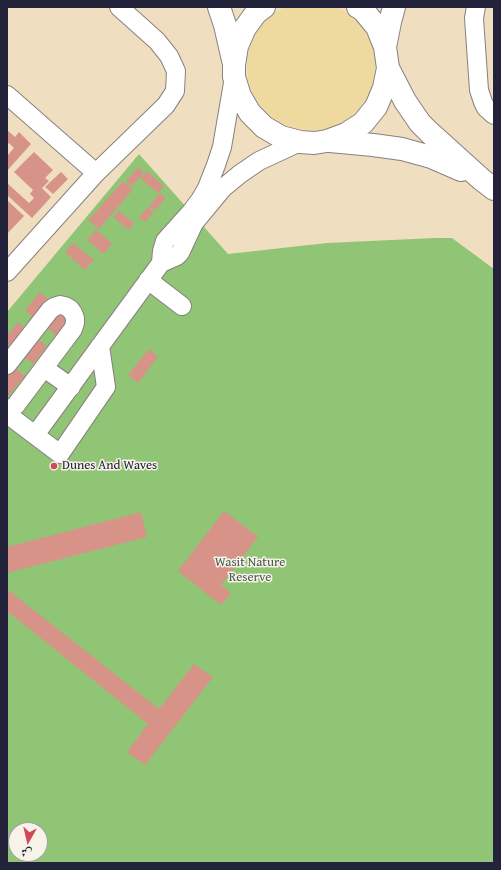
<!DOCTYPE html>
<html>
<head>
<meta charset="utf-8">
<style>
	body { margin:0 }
	#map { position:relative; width:501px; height:870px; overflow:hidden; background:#f0dec0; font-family:"Gentium Book Plus",Amiri,serif }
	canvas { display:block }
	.frame { position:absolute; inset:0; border:8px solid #22223b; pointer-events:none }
	.north { position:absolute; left:8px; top:822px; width:40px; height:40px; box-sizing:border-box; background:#f7f3e8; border:1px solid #a29fa3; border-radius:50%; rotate:188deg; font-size:11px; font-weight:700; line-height:16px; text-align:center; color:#22223b }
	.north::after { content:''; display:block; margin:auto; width:14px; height:18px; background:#d1495b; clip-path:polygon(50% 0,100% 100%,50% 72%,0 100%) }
</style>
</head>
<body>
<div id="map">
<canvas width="501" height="870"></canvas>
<div class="frame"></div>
<div class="north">ش</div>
</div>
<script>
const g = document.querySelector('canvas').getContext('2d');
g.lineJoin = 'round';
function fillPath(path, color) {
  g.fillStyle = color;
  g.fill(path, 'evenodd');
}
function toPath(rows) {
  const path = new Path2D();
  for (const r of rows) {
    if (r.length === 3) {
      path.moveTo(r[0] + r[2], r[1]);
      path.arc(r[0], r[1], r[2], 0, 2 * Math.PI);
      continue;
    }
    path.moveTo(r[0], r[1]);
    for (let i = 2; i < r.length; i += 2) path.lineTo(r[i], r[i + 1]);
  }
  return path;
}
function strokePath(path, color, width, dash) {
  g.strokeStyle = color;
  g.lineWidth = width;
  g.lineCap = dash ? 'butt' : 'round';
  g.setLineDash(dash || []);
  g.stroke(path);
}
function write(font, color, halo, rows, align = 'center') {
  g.font = font + ' "Gentium Book Plus",serif';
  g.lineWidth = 3;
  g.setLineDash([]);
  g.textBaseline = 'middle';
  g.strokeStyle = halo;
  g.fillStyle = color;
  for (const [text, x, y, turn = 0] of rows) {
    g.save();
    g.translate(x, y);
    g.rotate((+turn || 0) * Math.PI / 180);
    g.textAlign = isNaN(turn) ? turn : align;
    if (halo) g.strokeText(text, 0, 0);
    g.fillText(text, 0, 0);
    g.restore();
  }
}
const green = toPath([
	[139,154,228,254,327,243,435,238,452,238,494,269,494,863,7,863,7,312],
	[16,830,40,830,40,854,16,854]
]);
const sand = toPath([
	[311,66,64]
]);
const building = toPath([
	[7,130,15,137,19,132,31,144,7,171,7,156,14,148,9,143,7,145],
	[34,152,53,170,45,178,49,181,42,188,51,197,32,218,7,195,7,183,29,203,34,198,30,194,33,190,14,172],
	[138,167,144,173,132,186,126,181],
	[147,171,164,186,158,193,141,179],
	[61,172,68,179,53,194,45,187],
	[123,181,133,189,99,229,88,220],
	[160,193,166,198,155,210,149,206],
	[7,200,24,216,7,234],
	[148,207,154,212,145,222,139,217],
	[119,211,134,223,129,230,113,217],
	[96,230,112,243,104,254,87,240],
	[73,243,94,260,85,270,65,252],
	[40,292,51,302,36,320,25,310],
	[59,309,70,318,56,335,45,326],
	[18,322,29,331,14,349,7,343,7,336],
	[37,338,47,346,33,364,22,355],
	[149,349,158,357,138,383,128,375],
	[14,367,25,376,7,397,7,376],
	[224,511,258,537,221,585,231,593,221,605,178,571],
	[141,512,147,537,7,573,7,547],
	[7,589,159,709,194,664,213,677,145,765,127,752,148,724,7,611]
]);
const minor = toPath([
	[476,7,474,18,479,90,483,102,486,108,494,115],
	[7,95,96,173],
	[161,263,162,251,165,241,191,212,200,200,207,188,216,165,222,147,234,77],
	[7,272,96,173,166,105,175,91,176,71,169,56,157,41,119,7],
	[148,280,182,306],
	[7,365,50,310,54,307,60,305,65,306,70,309,73,313,75,318,75,323,73,329,16,405,12,408,7,409],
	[44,368,71,387],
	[7,414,60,454,106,387,100,346],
	[35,435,161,263,177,256,180,253,194,223,223,188,240,174,259,161,300,142]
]);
const major = toPath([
	[219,7,225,25,233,60],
	[264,7,256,13,245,28,237,46,234,65,234,77,240,96,250,113,264,127,281,137,300,142,314,143,327,141,346,134,363,123,376,107,384,88,388,68,385,47,377,27,363,10,358,7],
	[385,47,390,22,394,7],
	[388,68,405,101,420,123,429,132,481,179,494,189],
	[330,141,373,145,402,149,431,157,461,170]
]);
const markers = [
	[54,466,4,"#d1495b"]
];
const poiNames = [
	["Dunes And Waves",62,466]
];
const parkNames = [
	["Wasit Nature",250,563],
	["Reserve",250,578]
];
fillPath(green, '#90c576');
fillPath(sand, '#eeda9e');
fillPath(building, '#d89388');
strokePath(minor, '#89807e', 20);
strokePath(major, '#89807e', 24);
strokePath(minor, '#fff', 18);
strokePath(major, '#fff', 22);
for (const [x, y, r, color] of markers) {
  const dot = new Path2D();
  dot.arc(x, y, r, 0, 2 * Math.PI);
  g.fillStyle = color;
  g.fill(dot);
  strokePath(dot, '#f7f3e8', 1.5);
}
write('13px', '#22223b', '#f7f3e8', poiNames, 'left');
write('13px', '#485b50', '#f7f3e8', parkNames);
</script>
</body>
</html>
